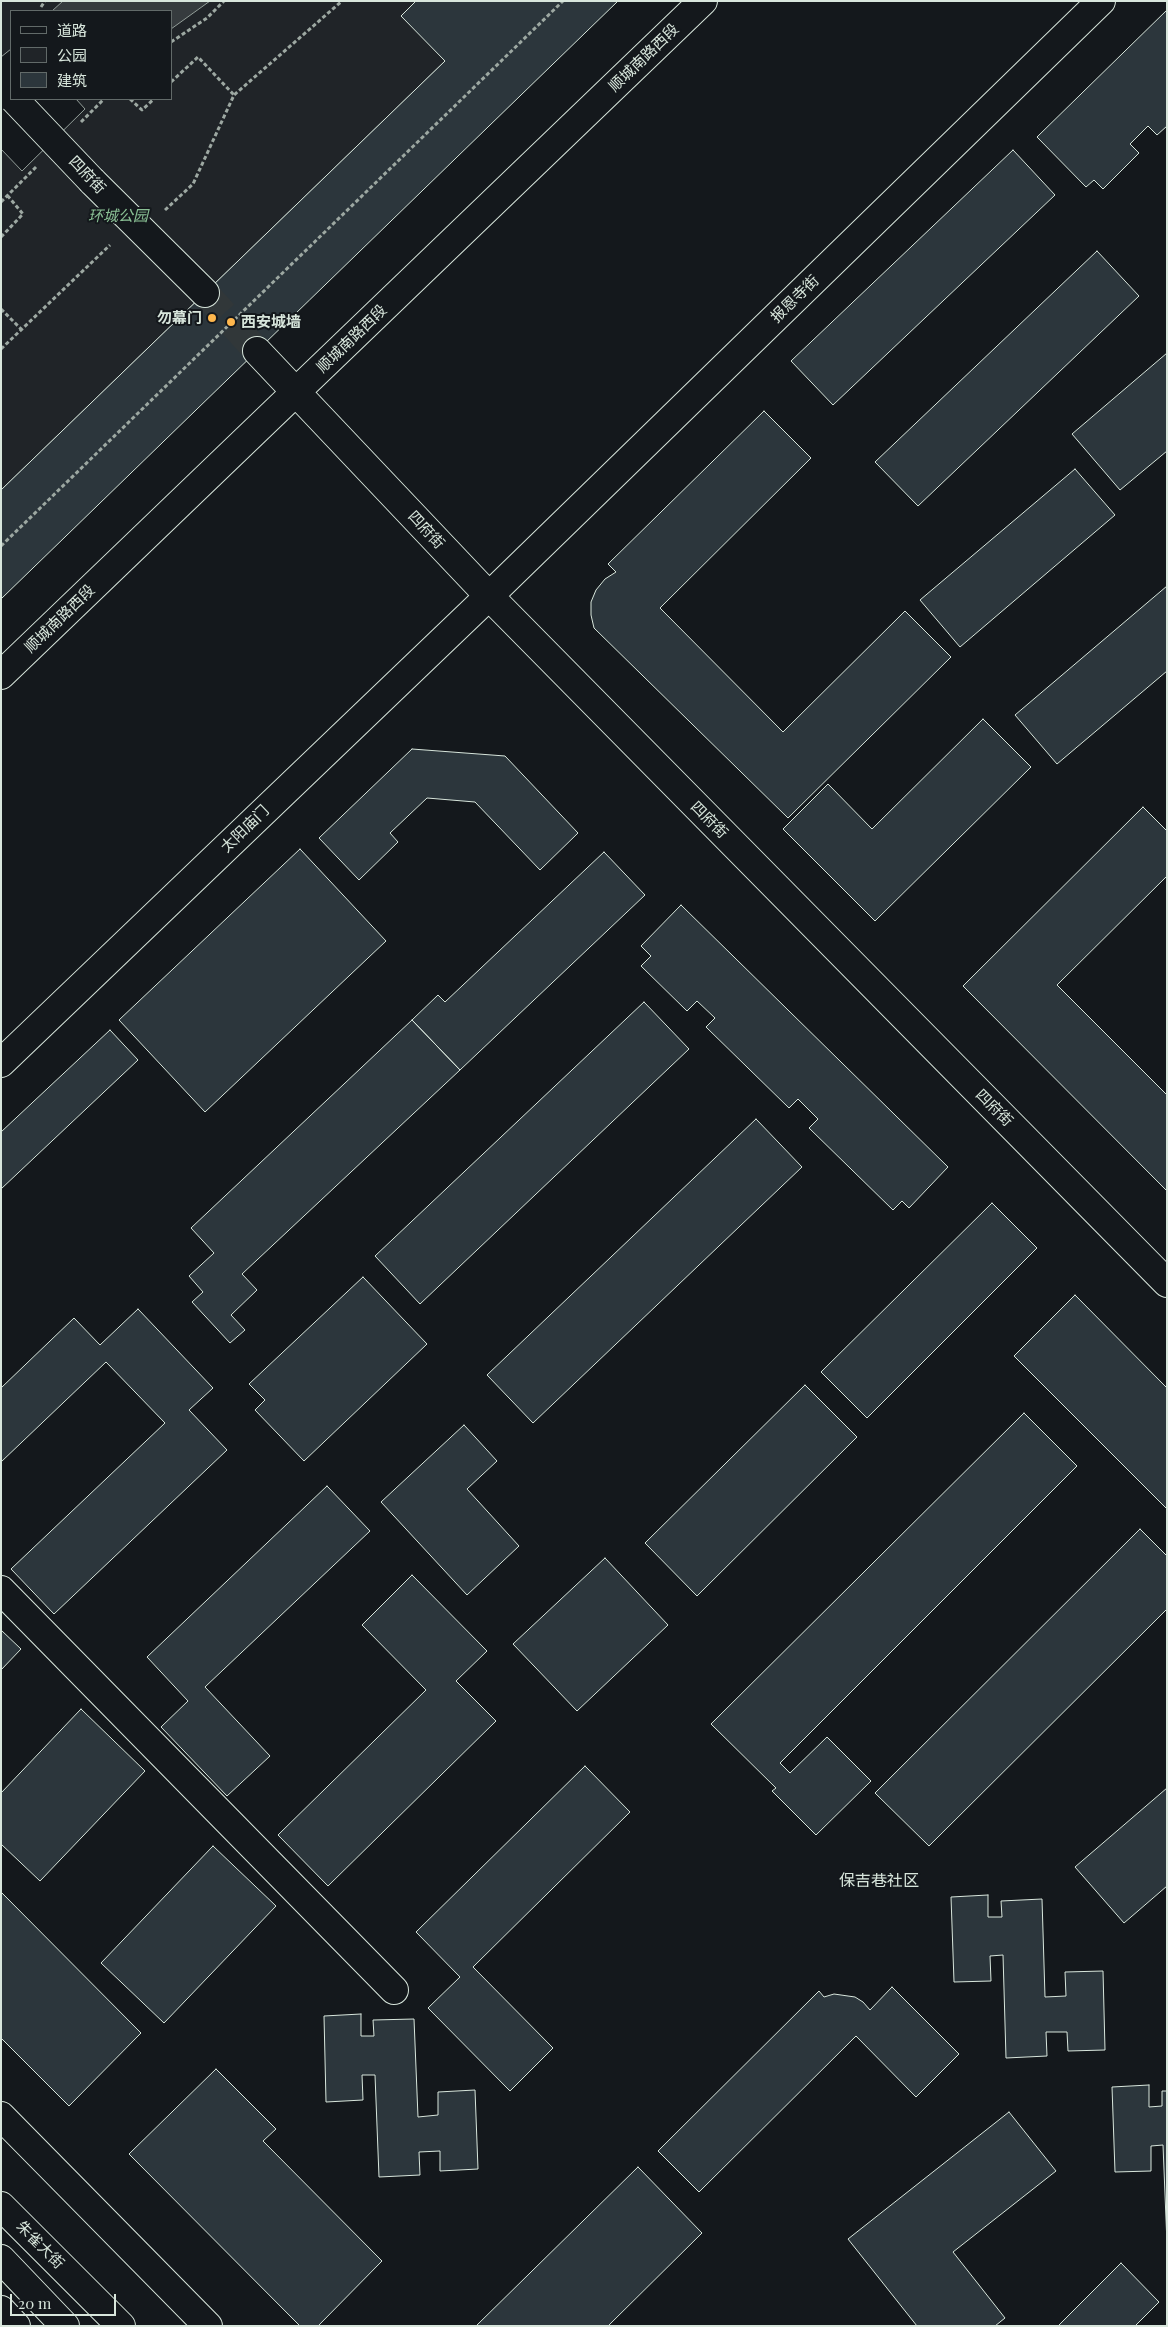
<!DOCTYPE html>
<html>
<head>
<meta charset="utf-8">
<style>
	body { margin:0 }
	#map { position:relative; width:1168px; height:2327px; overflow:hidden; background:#14181c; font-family:"Playfair Display","Noto Sans SC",serif }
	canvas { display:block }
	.frame { position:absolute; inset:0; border:2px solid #d8e6dc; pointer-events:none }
	.legend { position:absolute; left:10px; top:10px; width:162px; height:90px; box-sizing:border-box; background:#14181c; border:1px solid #626a69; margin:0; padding:6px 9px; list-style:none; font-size:15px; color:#d8e6dc }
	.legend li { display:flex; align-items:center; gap:10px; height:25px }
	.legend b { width:25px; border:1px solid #626a69 }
	.scale { position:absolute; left:10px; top:2294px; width:106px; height:22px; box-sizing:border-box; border:2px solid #d8e6dc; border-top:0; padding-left:6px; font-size:15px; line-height:18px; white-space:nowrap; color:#d8e6dc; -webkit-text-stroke:4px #14181c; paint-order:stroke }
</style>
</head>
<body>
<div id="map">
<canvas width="1168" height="2327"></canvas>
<div class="frame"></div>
<ul class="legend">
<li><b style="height:6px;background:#14181c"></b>道路</li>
<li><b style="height:14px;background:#202428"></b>公园</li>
<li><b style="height:14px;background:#2c363c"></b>建筑</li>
</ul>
<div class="scale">20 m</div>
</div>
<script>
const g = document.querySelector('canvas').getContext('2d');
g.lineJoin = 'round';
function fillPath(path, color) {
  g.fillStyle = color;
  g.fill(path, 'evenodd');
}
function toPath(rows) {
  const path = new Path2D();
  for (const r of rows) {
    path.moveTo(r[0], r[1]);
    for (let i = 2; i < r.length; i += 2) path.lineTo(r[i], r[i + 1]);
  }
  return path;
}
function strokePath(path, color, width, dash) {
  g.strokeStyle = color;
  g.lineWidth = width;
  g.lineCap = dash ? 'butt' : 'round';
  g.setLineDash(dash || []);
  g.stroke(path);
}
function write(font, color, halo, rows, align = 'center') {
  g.font = font + ' "Playfair Display","Noto Sans SC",serif';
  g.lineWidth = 4;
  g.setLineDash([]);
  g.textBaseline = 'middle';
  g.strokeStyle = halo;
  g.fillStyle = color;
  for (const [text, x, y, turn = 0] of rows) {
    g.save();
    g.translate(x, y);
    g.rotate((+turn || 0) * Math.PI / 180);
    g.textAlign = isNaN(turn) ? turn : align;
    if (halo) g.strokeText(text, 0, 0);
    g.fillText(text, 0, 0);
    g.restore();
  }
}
const green = toPath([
	[1,1,416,1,445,61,1,490,1,1],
	[11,11,171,11,171,99,11,99,11,11]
]);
const water = toPath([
	[63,1,210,1,171,29,171,11,52,11,63,1]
]);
const pier = toPath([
	[11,49,11,99,76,99,85,109,22,171,1,149,1,57,11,49]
]);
const building = toPath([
	[416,1,618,1,1,599,1,490,445,61,401,16,416,1],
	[1167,10,1167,126,1157,135,1148,126,1130,144,1139,153,1103,189,1094,180,1086,187,1037,137,1167,10],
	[1013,150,1055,195,833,405,791,361,1013,150],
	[1097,251,1139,296,918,506,875,462,1097,251],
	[1167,353,1167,451,1120,490,1072,434,1167,353],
	[764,411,811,458,660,608,783,732,905,611,951,657,788,818,594,628,591,615,591,602,596,590,605,579,616,572,608,564,764,411],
	[1075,469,1115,515,960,647,920,600,1075,469],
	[1167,586,1167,671,1057,764,1015,715,1167,586],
	[983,719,1031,767,875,921,783,829,828,784,872,829,983,719],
	[412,749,505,756,578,833,540,870,475,802,427,798,390,833,398,842,359,880,319,838,412,749],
	[1143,807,1167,831,1167,876,1057,985,1167,1095,1167,1191,963,986,1143,807],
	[300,849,386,941,205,1112,119,1020,300,849],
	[604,852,645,895,460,1070,412,1020,438,995,445,1002,604,852],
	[681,905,948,1167,909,1208,902,1201,893,1210,809,1128,818,1119,798,1099,789,1108,706,1027,715,1018,697,1001,687,1011,641,966,651,956,641,946,681,905],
	[644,1002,689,1049,420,1304,375,1256,644,1002],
	[412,1020,460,1070,242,1274,257,1290,231,1315,245,1330,230,1343,192,1302,203,1292,189,1276,214,1253,191,1228,412,1020],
	[110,1030,138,1060,1,1189,1,1132,110,1030],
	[756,1119,802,1167,533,1423,487,1375,756,1119],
	[992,1203,1037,1248,867,1418,821,1372,992,1203],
	[363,1277,427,1344,304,1461,255,1410,265,1400,249,1384,363,1277],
	[1075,1295,1167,1388,1167,1509,1014,1356,1075,1295],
	[138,1309,213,1388,189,1410,227,1450,54,1614,11,1569,165,1423,106,1362,1,1462,1,1388,74,1318,100,1345,138,1309],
	[805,1385,857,1437,697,1596,645,1543,805,1385],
	[1024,1413,1077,1466,780,1763,790,1773,827,1737,871,1781,816,1835,772,1791,776,1788,711,1724,1024,1413],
	[464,1425,497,1461,467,1489,519,1546,467,1595,381,1502,464,1425],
	[327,1486,370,1531,205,1687,270,1756,227,1796,161,1727,188,1701,147,1657,327,1486],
	[1140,1529,1167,1556,1167,1609,929,1846,875,1793,1140,1529],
	[605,1558,668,1625,577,1711,513,1644,605,1558],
	[412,1575,487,1651,456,1681,496,1721,328,1886,278,1835,426,1690,362,1625,412,1575],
	[1,1630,21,1649,1,1670,1,1630],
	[81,1709,145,1771,40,1881,1,1844,1,1793,81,1709],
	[585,1766,630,1812,473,1967,553,2048,510,2091,428,2008,460,1977,416,1932,585,1766],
	[1167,1788,1167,1886,1124,1923,1075,1867,1167,1788],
	[213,1846,276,1906,164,2023,101,1963,213,1846],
	[1,1892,141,2033,69,2106,1,2038,1,1892],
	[988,1895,988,1917,1002,1917,1001,1901,1042,1899,1045,1997,1066,1996,1065,1972,1103,1971,1105,2050,1068,2051,1067,2032,1046,2032,1047,2056,1006,2058,1003,1955,990,1956,991,1981,954,1982,951,1897,988,1895],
	[892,1987,959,2054,916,2097,856,2036,699,2192,658,2151,819,1991,824,1997,834,1994,855,1997,863,2002,870,2010,892,1987],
	[361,2014,361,2036,374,2036,373,2020,414,2019,418,2117,438,2115,438,2092,475,2090,478,2169,440,2171,440,2151,419,2152,420,2175,379,2177,375,2075,362,2075,363,2100,326,2102,324,2016,361,2014],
	[216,2069,276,2129,263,2141,382,2261,318,2326,300,2326,129,2154,216,2069],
	[1149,2085,1149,2107,1162,2106,1162,2091,1167,2091,1167,2244,1163,2145,1151,2146,1151,2171,1115,2172,1112,2087,1149,2085],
	[1009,2112,1056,2171,953,2252,1005,2318,995,2326,917,2326,848,2239,1009,2112],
	[638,2167,702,2233,608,2326,476,2326,638,2167],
	[1121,2263,1159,2302,1135,2326,1058,2326,1121,2263]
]);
const minorTunnel = toPath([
	[205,293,257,351]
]);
const path = toPath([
	[41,7,45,1],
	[171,42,207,18,224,1],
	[171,82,198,57,234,95],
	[130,99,142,110,154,99],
	[81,122,104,99],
	[1,202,36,167],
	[165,210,193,184,234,95,342,1],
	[1,237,23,214,7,195],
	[1,309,22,330],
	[1,349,110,245],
	[1,546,563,1]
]);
const minor = toPath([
	[92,181,205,293],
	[257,351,489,596,1167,1283],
	[1,675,703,1],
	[1,1063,489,596,1101,1],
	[1,1590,394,1990],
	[1,2116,208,2326],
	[1,2310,16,2326]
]);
const major = toPath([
	[1,2206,121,2326],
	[1,2259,65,2326]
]);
const minorBridge = toPath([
	[14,99,92,181]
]);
const markers = [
	[212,318,5,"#ffb74d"],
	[231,322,5,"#ffb74d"]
];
const streetNames = [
	["顺城南路西段",644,58,-44],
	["四府街",87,175,46],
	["报恩寺街",795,299,-44],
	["顺城南路西段",352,339,-44],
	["四府街",426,530,47],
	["顺城南路西段",60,619,-44],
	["四府街",709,820,45],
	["太阳庙门",245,829,-44],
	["四府街",994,1108,45],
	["朱雀大街",40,2245,45]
];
const parkNames = [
	["环城公园",118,216]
];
const poiNames = [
	["勿幕门",202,318],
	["西安城墙",241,322,"left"]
];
const neighbourhoodNames = [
	["保吉巷社区",879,1881]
];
fillPath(green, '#202428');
strokePath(green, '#939e99', 1);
fillPath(water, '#363b3e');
strokePath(water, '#939e99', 1);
fillPath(pier, '#14181c');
strokePath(pier, '#939e99', 1);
fillPath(building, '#2c363c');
strokePath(building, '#d8e6dc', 1);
strokePath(minorTunnel, '#313739', 28, [28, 14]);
strokePath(minor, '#d8e6dc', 30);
strokePath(major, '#d8e6dc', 30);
strokePath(path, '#9da8a2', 3, [4, 2.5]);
strokePath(minor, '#14181c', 28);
strokePath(major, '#14181c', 28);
strokePath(minorBridge, '#d8e6dc', 30, []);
strokePath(minorBridge, '#14181c', 28);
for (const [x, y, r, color] of markers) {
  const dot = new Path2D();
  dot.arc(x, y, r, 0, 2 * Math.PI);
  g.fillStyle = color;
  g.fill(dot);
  strokePath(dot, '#14181c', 2);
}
write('15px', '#d8e6dc', '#14181c', streetNames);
write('italic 15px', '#8ac095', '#14181c', parkNames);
write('bold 15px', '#d8e6dc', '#14181c', poiNames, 'right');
write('16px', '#d8e6dc', '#14181c', neighbourhoodNames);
</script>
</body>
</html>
